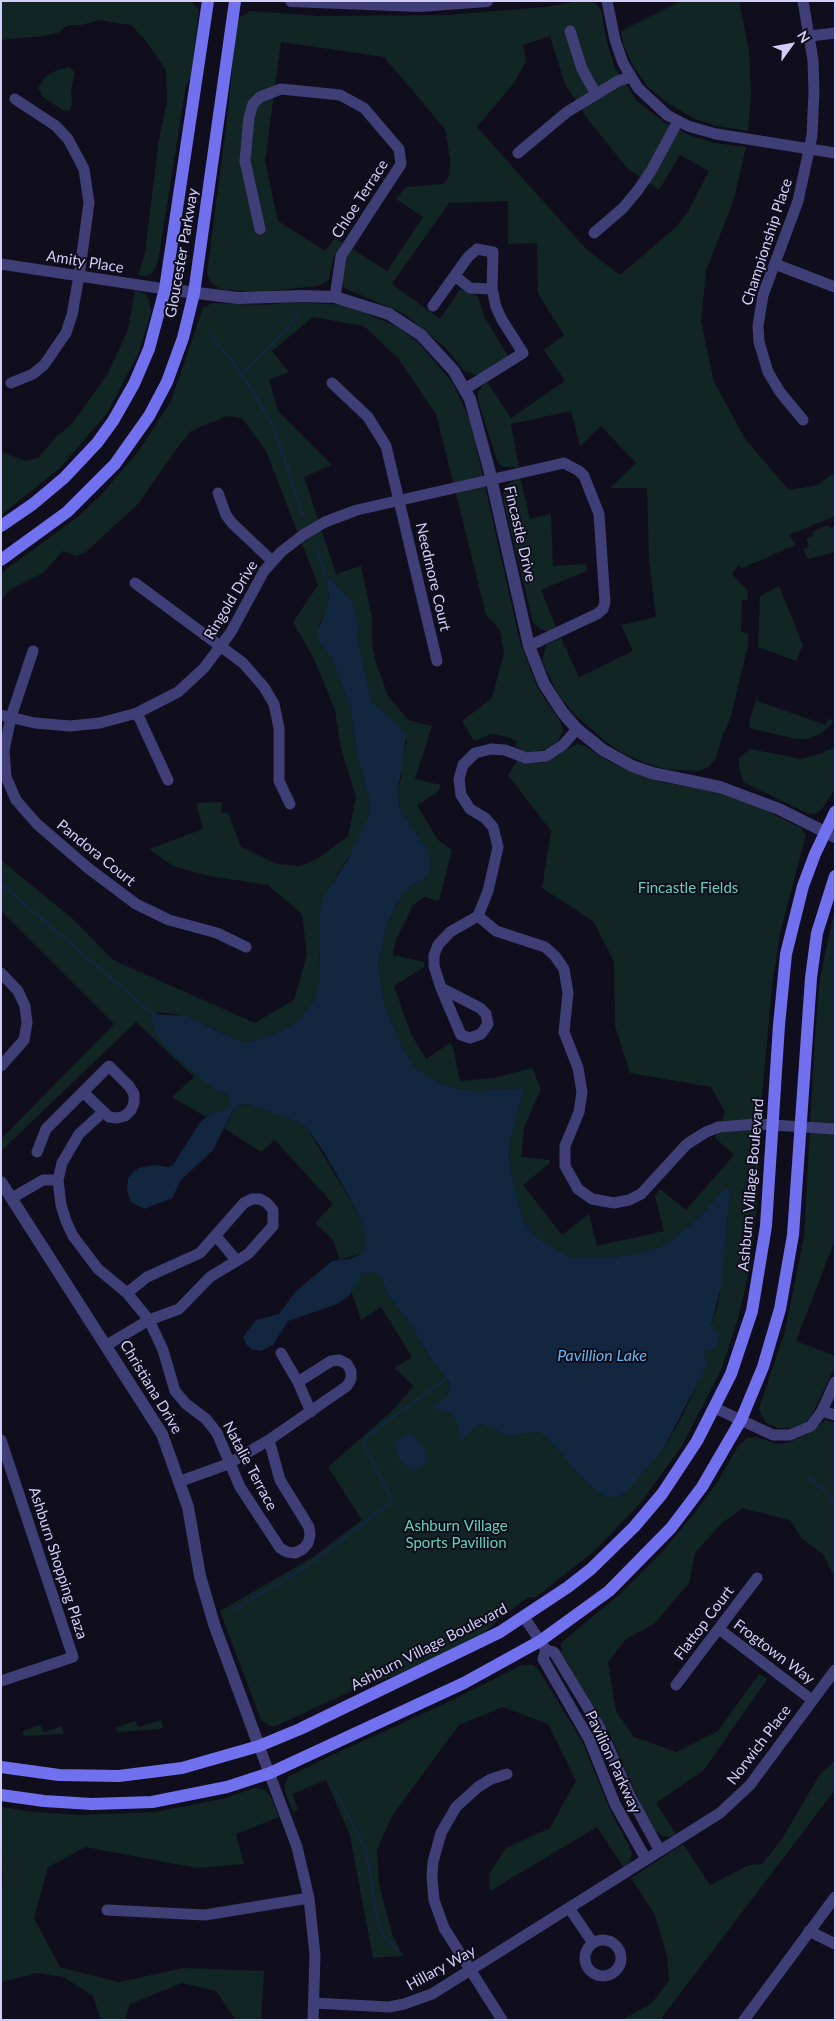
<!DOCTYPE html>
<html>
<head>
<meta charset="utf-8">
<style>
	body { margin:0 }
	#map { position:relative; width:836px; height:2021px; overflow:hidden; background:#100e1c; font-family:Lato,sans-serif }
	canvas { display:block }
	.frame { position:absolute; inset:0; border:2px solid #d2cef9; pointer-events:none }
	.north { position:absolute; left:766px; top:20px; width:50px; height:50px; -webkit-text-stroke:4px #100e1c; paint-order:stroke; rotate:58deg; font-size:14px; font-weight:700; line-height:20px; text-align:center; color:#d2cef9 }
	.north::after { content:''; display:block; margin:auto; width:18px; height:22px; background:#d2cef9; clip-path:polygon(50% 0,100% 100%,50% 72%,0 100%) }
</style>
</head>
<body>
<div id="map">
<canvas width="836" height="2021"></canvas>
<div class="frame"></div>
<div class="north">N</div>
</div>
<script>
const g = document.querySelector('canvas').getContext('2d');
g.lineJoin = 'round';
function fillPath(path, color) {
  g.fillStyle = color;
  g.fill(path, 'evenodd');
}
function toPath(rows) {
  const path = new Path2D();
  for (const r of rows) {
    if (r.length === 3) {
      path.moveTo(r[0] + r[2], r[1]);
      path.arc(r[0], r[1], r[2], 0, 2 * Math.PI);
      continue;
    }
    path.moveTo(r[0], r[1]);
    for (let i = 2; i < r.length; i += 2) path.lineTo(r[i], r[i + 1]);
  }
  return path;
}
function strokePath(path, color, width, dash) {
  g.strokeStyle = color;
  g.lineWidth = width;
  g.lineCap = dash ? 'butt' : 'round';
  g.setLineDash(dash || []);
  g.stroke(path);
}
function write(font, color, halo, rows, align = 'center') {
  g.font = font + ' Lato,sans-serif';
  g.lineWidth = 4;
  g.setLineDash([]);
  g.textBaseline = 'middle';
  g.strokeStyle = halo;
  g.fillStyle = color;
  for (const [text, x, y, turn = 0] of rows) {
    g.save();
    g.translate(x, y);
    g.rotate((+turn || 0) * Math.PI / 180);
    g.textAlign = isNaN(turn) ? turn : align;
    if (halo) g.strokeText(text, 0, 0);
    g.fillText(text, 0, 0);
    g.restore();
  }
}
const green = toPath([
	[1,1,190,1,199,9,191,77,186,85,158,262,153,272,146,276,138,275,145,253,158,145,167,101,166,70,146,41,131,25,116,23,100,20,81,25,68,25,58,33,42,36,1,40],
	[580,1,595,3,601,10,607,43,615,68,638,102,664,122,691,136,715,143,746,147,734,199,706,271,701,321,714,382,746,440,789,490,818,485,835,472,835,516,789,535,796,545,742,568,739,565,732,574,748,591,747,600,742,600,741,632,748,633,748,646,730,720,722,736,716,759,710,766,700,771,666,769,646,763,624,754,605,741,573,713,558,694,542,661,546,645,561,638,579,677,633,651,621,625,656,617,649,560,647,488,610,488,636,463,601,426,580,446,571,411,511,424,519,467,502,467,497,461,478,400,478,393,482,386,487,382,511,418,565,381,544,350,564,335,538,293,537,243,508,244,508,201,449,203,392,284,440,319,460,289,478,296,484,316,508,356,481,373,474,375,463,370,447,349,403,313,344,288,341,282,345,260,351,248,387,271,423,217,396,199,406,187,444,184,449,176,450,160,445,129,384,57,281,42,265,161,278,221,325,251,335,238,343,243,333,259,329,280,318,286,257,292,220,289,210,282,207,273,228,112,236,29,239,17,251,11,318,16,449,15,545,7],
	[550,36,565,84,590,122,627,168,659,190,680,155,709,171,688,212,675,228,620,275,586,249,477,127,514,83,526,61,523,45],
	[681,1,739,1,749,50,751,96,748,131,717,126,695,119,666,102,648,87,633,66,623,44,621,31],
	[70,67,75,73,71,90,72,103,70,110,64,111,43,97,38,88,45,77,57,70],
	[135,290,145,294,149,299,151,312,139,352,108,412,60,468,1,515,1,452,26,461,38,458,57,436,71,425,107,375,128,330],
	[291,302,346,305,396,326,418,342,453,383,471,423,520,642,538,689,560,721,563,731,558,741,548,748,534,752,524,752,515,746,517,741,504,736,491,734,474,741,462,721,492,698,504,653,500,630,486,615,436,414,398,358,364,326,313,317,272,351,289,372,269,380,278,411,332,465,304,477,336,574,361,566,372,618,372,643,375,660,388,696,408,720,432,726,415,779,441,785,438,792,417,805,438,840,452,850,439,901,424,897,413,905,395,942,393,955,425,962,424,967,394,986,411,1034,426,1059,450,1043,453,1047,460,1081,494,1078,532,1068,541,1089,524,1127,521,1157,550,1160,550,1163,523,1185,562,1235,589,1214,597,1246,664,1231,655,1196,660,1189,686,1210,734,1155,715,1138,725,1112,711,1087,630,1073,615,1026,614,961,593,921,542,888,551,831,508,775,517,760,541,763,577,744,585,746,608,761,636,774,666,783,702,789,741,798,801,828,806,835,780,933,772,987,762,1096,757,1206,750,1268,738,1318,722,1368,682,1446,638,1506,592,1553,536,1597,527,1598,503,1616,480,1636,399,1674,358,1688,276,1726,270,1726,261,1720,220,1611,313,1557,362,1520,328,1467,393,1410,414,1386,394,1368,412,1357,381,1307,361,1320,351,1291,358,1278,362,1273,373,1272,381,1278,390,1298,406,1317,433,1362,443,1373,450,1384,450,1391,449,1395,435,1406,438,1410,451,1414,458,1422,460,1441,475,1428,478,1423,510,1436,535,1432,546,1436,579,1475,603,1496,620,1496,661,1453,683,1415,707,1363,703,1351,719,1301,730,1193,726,1187,700,1216,673,1240,654,1250,610,1258,570,1257,534,1236,523,1220,519,1204,509,1162,510,1142,523,1092,518,1088,478,1091,453,1088,435,1081,415,1068,400,1043,384,1003,378,964,388,921,404,892,410,885,416,884,419,838,400,811,398,791,401,779,401,762,407,741,372,703,358,642,359,625,352,602,326,575,329,599,326,613,319,624,320,642,332,659,351,708,357,753,369,798,370,813,361,836,333,882,319,923,320,978,315,999,297,1022,274,1034,245,1043,209,1026,175,1014,156,1012,217,1091,225,1093,230,1099,230,1106,225,1111,214,1112,206,1117,172,1097,194,1077,136,1022,1,1151,1,1139,114,1024,1,911,1,860,74,920,113,960,255,1023,294,1000,307,955,302,914,268,885,209,876,173,866,149,849,203,829,196,803,222,802,221,813,228,813,241,847,277,864,300,866,319,858,348,836,356,797,341,749,335,710,314,659,293,622,318,585,266,451,242,418,227,416,191,431,178,447,138,504,86,552,77,556,63,551,43,573,9,590,1,601,1,573,79,516,103,493,140,449,171,401,203,308,212,303,267,305],
	[520,477,530,519,551,514,553,566,586,564,587,571,541,590,556,627,547,631,540,629,533,622,504,503,503,495,506,485],
	[828,525,830,528,835,526,835,552,808,559,803,549,809,546,806,539,813,536,812,532],
	[779,586,803,645,796,661,758,647,760,596],
	[758,693,757,701,826,725,828,719,832,720,833,723,820,734,808,739,796,739,750,728,749,723],
	[835,747,835,789,822,809,817,813,809,814,743,782,739,766,739,758,750,749,801,759,817,755],
	[835,908,835,1240,796,1341,835,1356,835,1366,812,1415,806,1422,795,1428,778,1428,766,1423,759,1409,785,1331,804,1236,815,1035,820,978],
	[247,1104,299,1122,307,1128,357,1211,367,1239,363,1253,340,1260,333,1240,315,1223,333,1204,275,1140,261,1152,224,1128,236,1106],
	[826,1420,835,1423,835,1579,824,1555,802,1539,790,1520,743,1508,722,1523,695,1553,689,1583,654,1624,626,1639,608,1662,616,1711,634,1737,677,1752,718,1731,759,1674,767,1679,704,1770,656,1803,676,1834,669,1837,663,1836,655,1831,645,1814,608,1730,562,1654,561,1643,620,1594,661,1553,694,1514,717,1482,739,1445,747,1438,756,1437,778,1444,790,1442,808,1434],
	[522,1665,533,1665,538,1669,582,1741,610,1810,632,1852,630,1862,624,1868,597,1827,490,1891,489,1874,506,1848,550,1828,576,1781,548,1724,503,1707,459,1725,392,1816,377,1850,379,1884,392,1934,403,1956,373,1958,350,1835,326,1780,292,1794,298,1809,293,1812,285,1792,285,1784,288,1777,332,1755,444,1704],
	[161,1720,163,1728,160,1729,119,1732,116,1730,117,1727,135,1721,139,1727],
	[40,1725,44,1732,62,1726,64,1734,26,1736,22,1734,23,1731],
	[835,1761,835,1790,660,2020,622,2020,651,2004,669,1981,667,1956,655,1915,631,1878,683,1844,710,1885,749,1865,762,1864,782,1839,820,1774],
	[255,1788,265,1790,271,1797,279,1817,236,1834,244,1864,197,1868,86,1847,48,1867,34,1918,60,1967,119,1982,184,1968,264,1971,261,2020,236,2020,216,1991,182,1983,130,2004,125,2020,101,2020,93,1996,64,1977,37,1973,1,1982,1,1890,3,1885,1,1807,35,1812,80,1815,155,1812,222,1799]
]);
const water = toPath([
	[326,575,352,602,359,625,358,642,372,703,399,726,406,737,398,791,400,811,428,851,431,861,430,870,425,878,410,886,396,905,388,921,378,964,384,1003,400,1043,415,1068,435,1081,453,1088,478,1091,518,1088,523,1092,510,1142,509,1162,519,1204,523,1220,534,1236,570,1257,610,1258,654,1250,673,1240,700,1216,726,1187,730,1193,721,1288,711,1325,719,1334,718,1344,712,1350,703,1351,707,1363,703,1373,661,1453,630,1487,620,1496,613,1498,603,1496,579,1475,546,1436,535,1432,510,1436,478,1423,476,1428,460,1441,457,1422,451,1414,438,1410,434,1406,449,1395,450,1384,447,1378,433,1362,406,1317,390,1298,381,1278,373,1272,362,1273,349,1296,337,1304,288,1321,273,1345,261,1351,251,1349,246,1344,243,1337,256,1320,279,1314,296,1291,332,1261,349,1259,363,1253,367,1239,357,1211,325,1154,307,1128,299,1122,247,1104,239,1105,232,1112,213,1150,181,1180,172,1198,144,1209,131,1202,127,1191,128,1178,138,1168,154,1165,168,1167,173,1165,201,1121,214,1112,225,1111,230,1106,230,1099,225,1093,217,1091,197,1075,168,1049,155,1032,152,1020,153,1014,186,1016,245,1043,274,1034,297,1022,315,999,320,978,319,923,322,900,347,861,370,813,369,798,357,753,351,708,332,659,320,642,317,630,326,613,329,599],
	[409,1433,421,1443,429,1461,413,1472,399,1459,397,1449,393,1444]
]);
const stream = toPath([
	[210,334,242,374,272,424,279,441,303,515],
	[242,374,269,348,301,311],
	[317,549,326,575],
	[1,884,153,1014],
	[808,1476,827,1493,835,1507],
	[233,1610,306,1567,388,1505,391,1500,389,1494,364,1446,367,1436,447,1378],
	[335,1790,366,1850,377,1919,384,1938,397,1950]
]);
const minor = toPath([
	[607,1,615,40,623,63,638,88,667,115,688,126,716,134,835,153],
	[570,31,582,69,596,94],
	[810,36,835,33],
	[518,153,567,112,618,81,631,77],
	[260,229,245,161,249,117,253,104,260,97,281,89,340,95,364,108,399,149,401,164,341,256,335,297],
	[594,233,623,208,638,190,651,171,678,121],
	[1,264,165,289],
	[775,264,835,287],
	[455,276,470,288,492,289],
	[433,306,468,257,477,249,493,252,492,289,496,307,502,320,523,353,465,389],
	[11,383,33,374,44,365,66,333,72,315,79,276,89,203,84,169,68,139,56,126,15,99],
	[332,383,368,417,386,446,437,661],
	[803,420,780,392,768,372,759,342,758,326,763,295,798,201,812,136,814,91,813,60,803,1],
	[218,493,226,515,232,523,272,561],
	[135,583,243,663,264,687,274,704,279,728,279,781,290,804],
	[33,651,11,717,4,750,6,777,16,800,37,824,88,868,136,904,169,920,217,933,246,947],
	[137,713,168,780],
	[1,715,35,723,70,726,100,723,137,713,178,692,204,668,231,632,264,571,281,552,303,535,325,522,357,510,564,463,579,471,584,476,599,514,605,602,603,609,597,614,529,646],
	[478,916,496,931,545,947,555,956,564,969,568,993,564,1032,578,1068,582,1092,579,1112,565,1146,565,1166,578,1189,592,1199,614,1203,629,1200,641,1194,687,1144,706,1132,719,1127,757,1124,835,1129],
	[1,973,18,991,25,1006,27,1023,24,1040,1,1066],
	[441,988,434,966,434,955,438,945,450,932,478,916,488,891,498,847,493,827,485,818,470,809,461,795,459,779,463,765,475,753,491,749,505,750,526,758,546,756,563,745,577,729],
	[441,988,480,1008,486,1014,488,1024,481,1034,470,1038,461,1035,441,988],
	[102,1113,79,1134,62,1163,58,1180,61,1205,66,1221,73,1236,98,1269,127,1293,149,1320,163,1350,175,1391,186,1404,206,1419,217,1433,240,1487,280,1548,287,1552,295,1553,303,1549,308,1543,310,1535,309,1527,280,1480,269,1440],
	[37,1152,46,1129,109,1066,129,1086,134,1094,134,1103,131,1110,125,1116,117,1118,109,1117,83,1092],
	[12,1198,43,1180,58,1180],
	[216,1236,237,1261],
	[107,1345,149,1320,179,1309,210,1277,248,1254,273,1226,273,1210,267,1203,260,1199,252,1199,244,1203,200,1253,147,1277,127,1293],
	[281,1353,298,1382,311,1412],
	[715,1408,773,1435,790,1435,811,1426,822,1411,835,1382],
	[822,1411,835,1415],
	[1,1440,73,1657,1,1681],
	[181,1481,228,1464,269,1440,347,1386,351,1379,351,1371,347,1364,339,1360,331,1361,298,1382],
	[524,1617,546,1650,554,1652,600,1728,631,1798,660,1851],
	[719,1629,812,1700],
	[546,1650,543,1659,589,1739,615,1804,646,1859],
	[676,1685,757,1578],
	[259,1746,297,1847,309,1898,315,1955,313,2020],
	[569,1908,593,1943],
	[107,1910,205,1915,309,1898],
	[809,1931,835,1944],
	[603,1958,18],
	[314,2003,389,2007,404,2004,432,1994,720,1813,750,1785,835,1670],
	[502,2020,444,1928,434,1900,432,1877,433,1862,441,1833,456,1807,478,1787,491,1779,507,1774],
	[744,2020,835,1897]
]);
const tertiary = toPath([
	[291,1,419,6,487,1],
	[165,289,238,298,303,296,335,297,389,314,421,335,454,371,470,399,489,469,529,646,544,684,563,713,577,729,603,750,632,766,652,773,720,787,779,809,835,837],
	[1,1182,162,1434,188,1507,200,1576,214,1624,259,1746]
]);
const secondary = toPath([
	[1,526,33,504,64,478,97,443,113,421,134,384,149,349,165,289,208,1],
	[1,560,67,512,115,464,149,416,167,382,183,338,194,293,235,1],
	[1,1767,59,1775,119,1776,182,1768,259,1746,300,1729,500,1632,568,1587,591,1569,634,1527,662,1494,697,1441,731,1374,752,1311,766,1226,779,1025,786,954,803,886,815,854,835,812],
	[1,1795,44,1801,92,1804,152,1802,227,1787,270,1773,464,1683,540,1641,609,1591,671,1528,702,1487,741,1420,763,1367,780,1309,793,1235,811,978,817,933,835,876]
]);
const streetNames = [
	["Chloe Terrace",360,199,-57],
	["Championship Place",767,242,-72],
	["Gloucester Parkway",182,253,-80],
	["Amity Place",85,262,9],
	["Fincastle Drive",520,534,77],
	["Needmore Court",433,577,77],
	["Ringold Drive",231,600,-59],
	["Pandora Court",96,853,39],
	["Ashburn Village Boulevard",751,1185,-85],
	["Christiana Drive",151,1387,59],
	["Natalie Terrace",250,1466,62],
	["Ashburn Shopping Plaza",58,1563,72],
	["Flattop Court",704,1623,-53],
	["Ashburn Village Boulevard",429,1647,-27],
	["Frogtown Way",774,1652,37],
	["Norwich Place",759,1745,-53],
	["Pavilion Parkway",613,1762,65],
	["Hillary Way",441,1968,-29]
];
const parkNames = [
	["Fincastle Fields",688,888],
	["Ashburn Village",456,1526],
	["Sports Pavillion",456,1543]
];
const waterNames = [
	["Pavillion Lake",602,1356]
];
fillPath(green, '#112524');
fillPath(water, '#132640');
strokePath(stream, '#132640', 2.5);
strokePath(minor, '#3f3e76', 11);
strokePath(tertiary, '#3f3e76', 12);
strokePath(secondary, '#7170ee', 12);
write('15px', '#d2cef9', '#100e1c', streetNames);
write('15px', '#64d0b3', '#100e1c', parkNames);
write('italic 16px', '#68b2ed', '#100e1c', waterNames);
</script>
</body>
</html>
